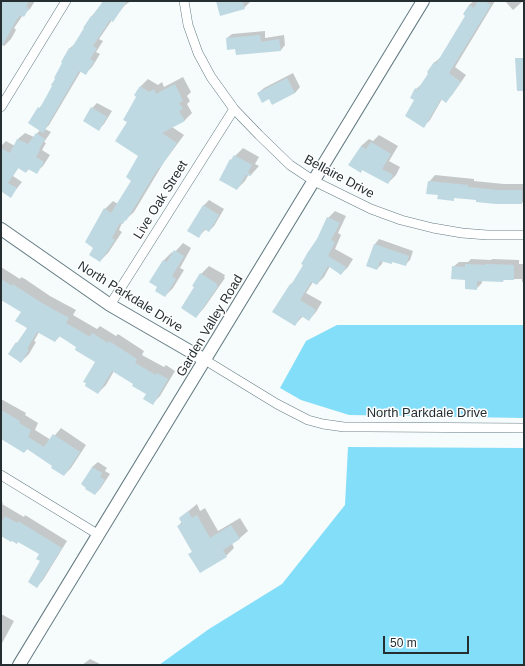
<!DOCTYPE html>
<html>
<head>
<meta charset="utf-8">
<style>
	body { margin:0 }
	#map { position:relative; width:525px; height:666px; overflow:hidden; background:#f6fbfc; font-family:Arial,sans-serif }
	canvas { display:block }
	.frame { position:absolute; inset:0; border:2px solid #252f32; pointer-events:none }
	.scale { position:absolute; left:383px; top:636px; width:86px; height:18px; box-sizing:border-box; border:2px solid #252f32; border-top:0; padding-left:5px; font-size:12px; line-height:14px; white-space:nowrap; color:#252f32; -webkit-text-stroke:3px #fff; paint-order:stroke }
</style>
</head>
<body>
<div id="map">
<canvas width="525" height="666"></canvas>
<div class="frame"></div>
<div class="scale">50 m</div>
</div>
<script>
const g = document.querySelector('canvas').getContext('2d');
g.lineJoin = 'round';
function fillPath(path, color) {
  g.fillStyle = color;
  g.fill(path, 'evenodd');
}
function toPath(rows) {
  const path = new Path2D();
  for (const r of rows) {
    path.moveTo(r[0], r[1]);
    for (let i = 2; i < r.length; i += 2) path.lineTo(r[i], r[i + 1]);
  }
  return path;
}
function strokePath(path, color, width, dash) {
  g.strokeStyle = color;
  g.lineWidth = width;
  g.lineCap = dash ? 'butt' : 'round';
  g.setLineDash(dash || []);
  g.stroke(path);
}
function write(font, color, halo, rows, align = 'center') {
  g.font = font + ' Arial,sans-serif';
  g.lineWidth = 3;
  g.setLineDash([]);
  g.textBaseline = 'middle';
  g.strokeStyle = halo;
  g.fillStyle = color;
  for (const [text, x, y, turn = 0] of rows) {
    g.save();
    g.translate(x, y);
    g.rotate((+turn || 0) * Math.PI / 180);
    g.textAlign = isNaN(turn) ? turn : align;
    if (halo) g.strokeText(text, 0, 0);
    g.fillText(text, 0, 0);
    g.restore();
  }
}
const green = toPath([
	[337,325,524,325,524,418,349,415,301,400,280,388,306,341],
	[348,447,524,448,524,665,159,665,209,629,282,584,345,505]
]);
const shadow = toPath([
	[1,1,35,1,30,9,23,15,14,28,16,30,11,39,4,46,1,44],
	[104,1,131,1,125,5,113,20,112,20,99,39,103,41,96,52,100,54,92,67,85,74,81,71,49,125,45,129,51,132,44,142,46,143,42,150,50,155,43,166,36,172,29,169,26,172,19,167,13,176,22,182,10,197,1,190,1,146,6,141,15,146,18,139,25,133,34,137,40,130,29,123,43,103,54,85,64,63,62,62,70,48,77,42,91,17],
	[217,1,251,1,244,8],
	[474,1,495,1,455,67,466,75,452,95,445,101,442,99,430,120,424,126,416,100,411,97,416,89,423,83,434,63,441,57,467,15,469,5],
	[505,1,523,1,513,10],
	[265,31,265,38,284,35,285,45,281,50,236,48,227,38,232,34],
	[293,73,300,87,295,93,269,98,258,93,264,88],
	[183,77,191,92,187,96,190,101,187,104,192,113,184,121,172,127,184,135,164,162,134,212,122,223,119,230,122,232,108,253,100,261,95,247,105,209,113,201,118,204,132,180,140,155,128,122,140,87,148,79,158,85,162,82,164,87],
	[97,103,112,111,104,124,99,129,92,108],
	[379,135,398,146,389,161,400,167,396,175,388,183,363,169,361,171,361,146,369,139,373,141],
	[243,148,259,157,255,164,259,166,251,175,249,174,245,181,237,189,231,160],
	[435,175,474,179,474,181,504,184,524,184,524,201,522,203,455,197,453,200,439,194,429,182],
	[209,200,224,209,214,226,209,231,206,229,199,236,189,230,204,205],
	[335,211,346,216,338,233,341,235,335,249,353,259,348,267,341,274,330,266,324,277,317,284,313,282,306,293,322,302,316,312,309,320,303,316,295,325,290,285,297,278,328,218],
	[379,239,413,251,410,260,405,265,393,261,391,263,383,260,382,264,377,269,367,266,375,244],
	[183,243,191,248,180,268,184,270,173,288,165,296,164,260,172,252,174,253],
	[471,259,491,260,492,259,519,260,519,264,524,264,524,282,522,282,522,279,505,279,503,281,482,281,482,283,476,289,453,267,459,262,468,262],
	[209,266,225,275,224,277,225,278,204,308,196,317,195,287,201,274],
	[1,267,20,279,21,277,25,279,50,296,76,310,73,315,97,329,100,326,116,336,118,334,144,351,142,355,164,367,166,365,175,371,160,396,153,403,147,393,134,383,114,371,106,385,98,393,97,362,78,347,60,336,55,341,39,332,34,341,36,342,29,354,21,362,9,354,28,328,22,312,1,299],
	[1,399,26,413,25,415,38,423,35,430,51,440,61,428,86,445,71,468,64,475,54,465,28,448,24,452,1,438],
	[98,462,107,468,105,471,110,474,100,489,95,494,92,467],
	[1,501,3,503,2,504,24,517,25,515,67,541,43,580,37,587,41,561,40,553,19,541,1,535],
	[197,504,200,511,205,508,218,531,240,518,248,531,240,538,232,543,234,548,226,556,200,572,190,554,193,551,178,526,182,522,180,518],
	[1,614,14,621,1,645],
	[90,659,102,665,82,665]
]);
const building = toPath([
	[1,1,29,1,26,7,29,8,24,17,21,15,17,19,1,48],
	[103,1,127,1,113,22,110,20,93,46,97,48,90,59,94,61,86,75,79,71,43,133,28,123,38,107,40,108,52,86,51,85,55,79,54,78,62,63,61,62,69,48,71,49,84,28,83,28,91,16,92,17],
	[216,1,242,1,245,9,220,16],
	[478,1,484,1,491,5,449,73,461,82,446,103,441,99,424,128,405,116,414,100,410,98,415,88,417,90,428,74,427,72,434,62,436,64,465,16,463,14,469,5,474,8],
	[260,35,261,42,279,39,281,51,236,55,235,49,227,50,226,38],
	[515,58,524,58,524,91,517,91],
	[287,78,295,93,272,105,269,99,262,103,257,93],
	[175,84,183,101,179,103,183,109,179,111,185,121,162,133,177,143,160,168,159,167,126,221,125,220,123,224,120,223,112,238,115,240,100,262,89,255,93,248,85,242,104,208,111,213,131,181,126,177,138,156,115,141,127,122,123,120,136,97,134,95,140,86,149,92,154,89,156,94],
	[91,107,107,117,99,131,83,121],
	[36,133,45,139,39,149,40,150,36,157,44,162,37,174,28,169,26,173,18,168,8,183,17,188,11,198,2,192,1,193,1,148,10,153,17,139,28,144],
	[371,142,391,154,382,169,393,175,388,184,362,170,361,173,348,165,361,146,366,149],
	[234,155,252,165,248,172,251,175,251,176,246,175,237,190,219,180,230,159,231,160],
	[428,181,468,185,468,187,497,190,522,190,522,204,496,204,476,202,476,200,454,198,454,201,437,199,438,195,426,194],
	[203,205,219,215,209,232,204,229,199,238,187,231],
	[327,217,340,223,331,240,335,242,328,256,346,267,341,275,328,266,317,285,311,282,300,300,316,310,309,321,301,316,295,326,272,312,290,284,291,285,303,265,301,264,308,252,317,239],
	[374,244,409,256,406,266,392,262,392,264,380,261,377,270,366,266],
	[174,250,184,256,172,276,176,279,165,297,155,291,157,287,149,282,163,260,167,262],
	[465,264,485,265,485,264,514,265,514,280,503,280,503,282,477,281,477,290,465,289,465,280,451,279,452,266,465,267],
	[200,273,217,284,216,285,218,286,196,318,181,308,194,287,192,286],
	[1,279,12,286,13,284,17,287,42,303,69,318,66,323,90,337,92,333,108,343,109,341,137,359,135,363,156,375,157,373,168,379,153,405,143,399,146,394,132,386,133,384,112,371,98,394,85,386,86,383,83,382,95,362,75,350,76,347,59,336,55,342,37,332,27,349,29,350,21,363,8,354,16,342,17,343,27,328,15,321,21,312,1,300],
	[1,410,20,421,19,423,31,430,28,437,44,447,53,434,80,452,64,476,51,468,52,466,27,449,24,453,1,439],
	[92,467,102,473,100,477,105,480,95,495,85,489,86,488,81,484],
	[188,511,192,518,197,515,210,538,231,525,240,539,223,550,227,557,200,573,188,554,192,552,177,526,182,524,179,518],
	[5,516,17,523,18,521,62,548,37,588,28,582,40,561,36,559,39,554,18,542,17,544,12,541,11,542,1,536,1,523]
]);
const minor = toPath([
	[184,1,188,25,198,53,211,77,234,109,259,135,290,165,314,181,371,209,401,220,433,228,462,233,487,235,524,235],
	[1,107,66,1],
	[110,305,234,109],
	[205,360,277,404,308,420,323,424,344,427,368,427,524,428],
	[1,475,99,535]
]);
const tertiary = toPath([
	[1,229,110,305,205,360],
	[19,665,423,1]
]);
const streetNames = [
	["Bellaire Drive",339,177,28],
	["Live Oak Street",161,200,-58],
	["North Parkdale Drive",130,297,32],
	["Garden Valley Road",210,326,-59],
	["North Parkdale Drive",427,413]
];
fillPath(green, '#83def9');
fillPath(shadow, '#0003');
fillPath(building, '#bfd9e2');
strokePath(minor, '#647c83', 10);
strokePath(tertiary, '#647c83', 14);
strokePath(minor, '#fff', 9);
strokePath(tertiary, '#fff', 12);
write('13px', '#252f32', '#fff', streetNames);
</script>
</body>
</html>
